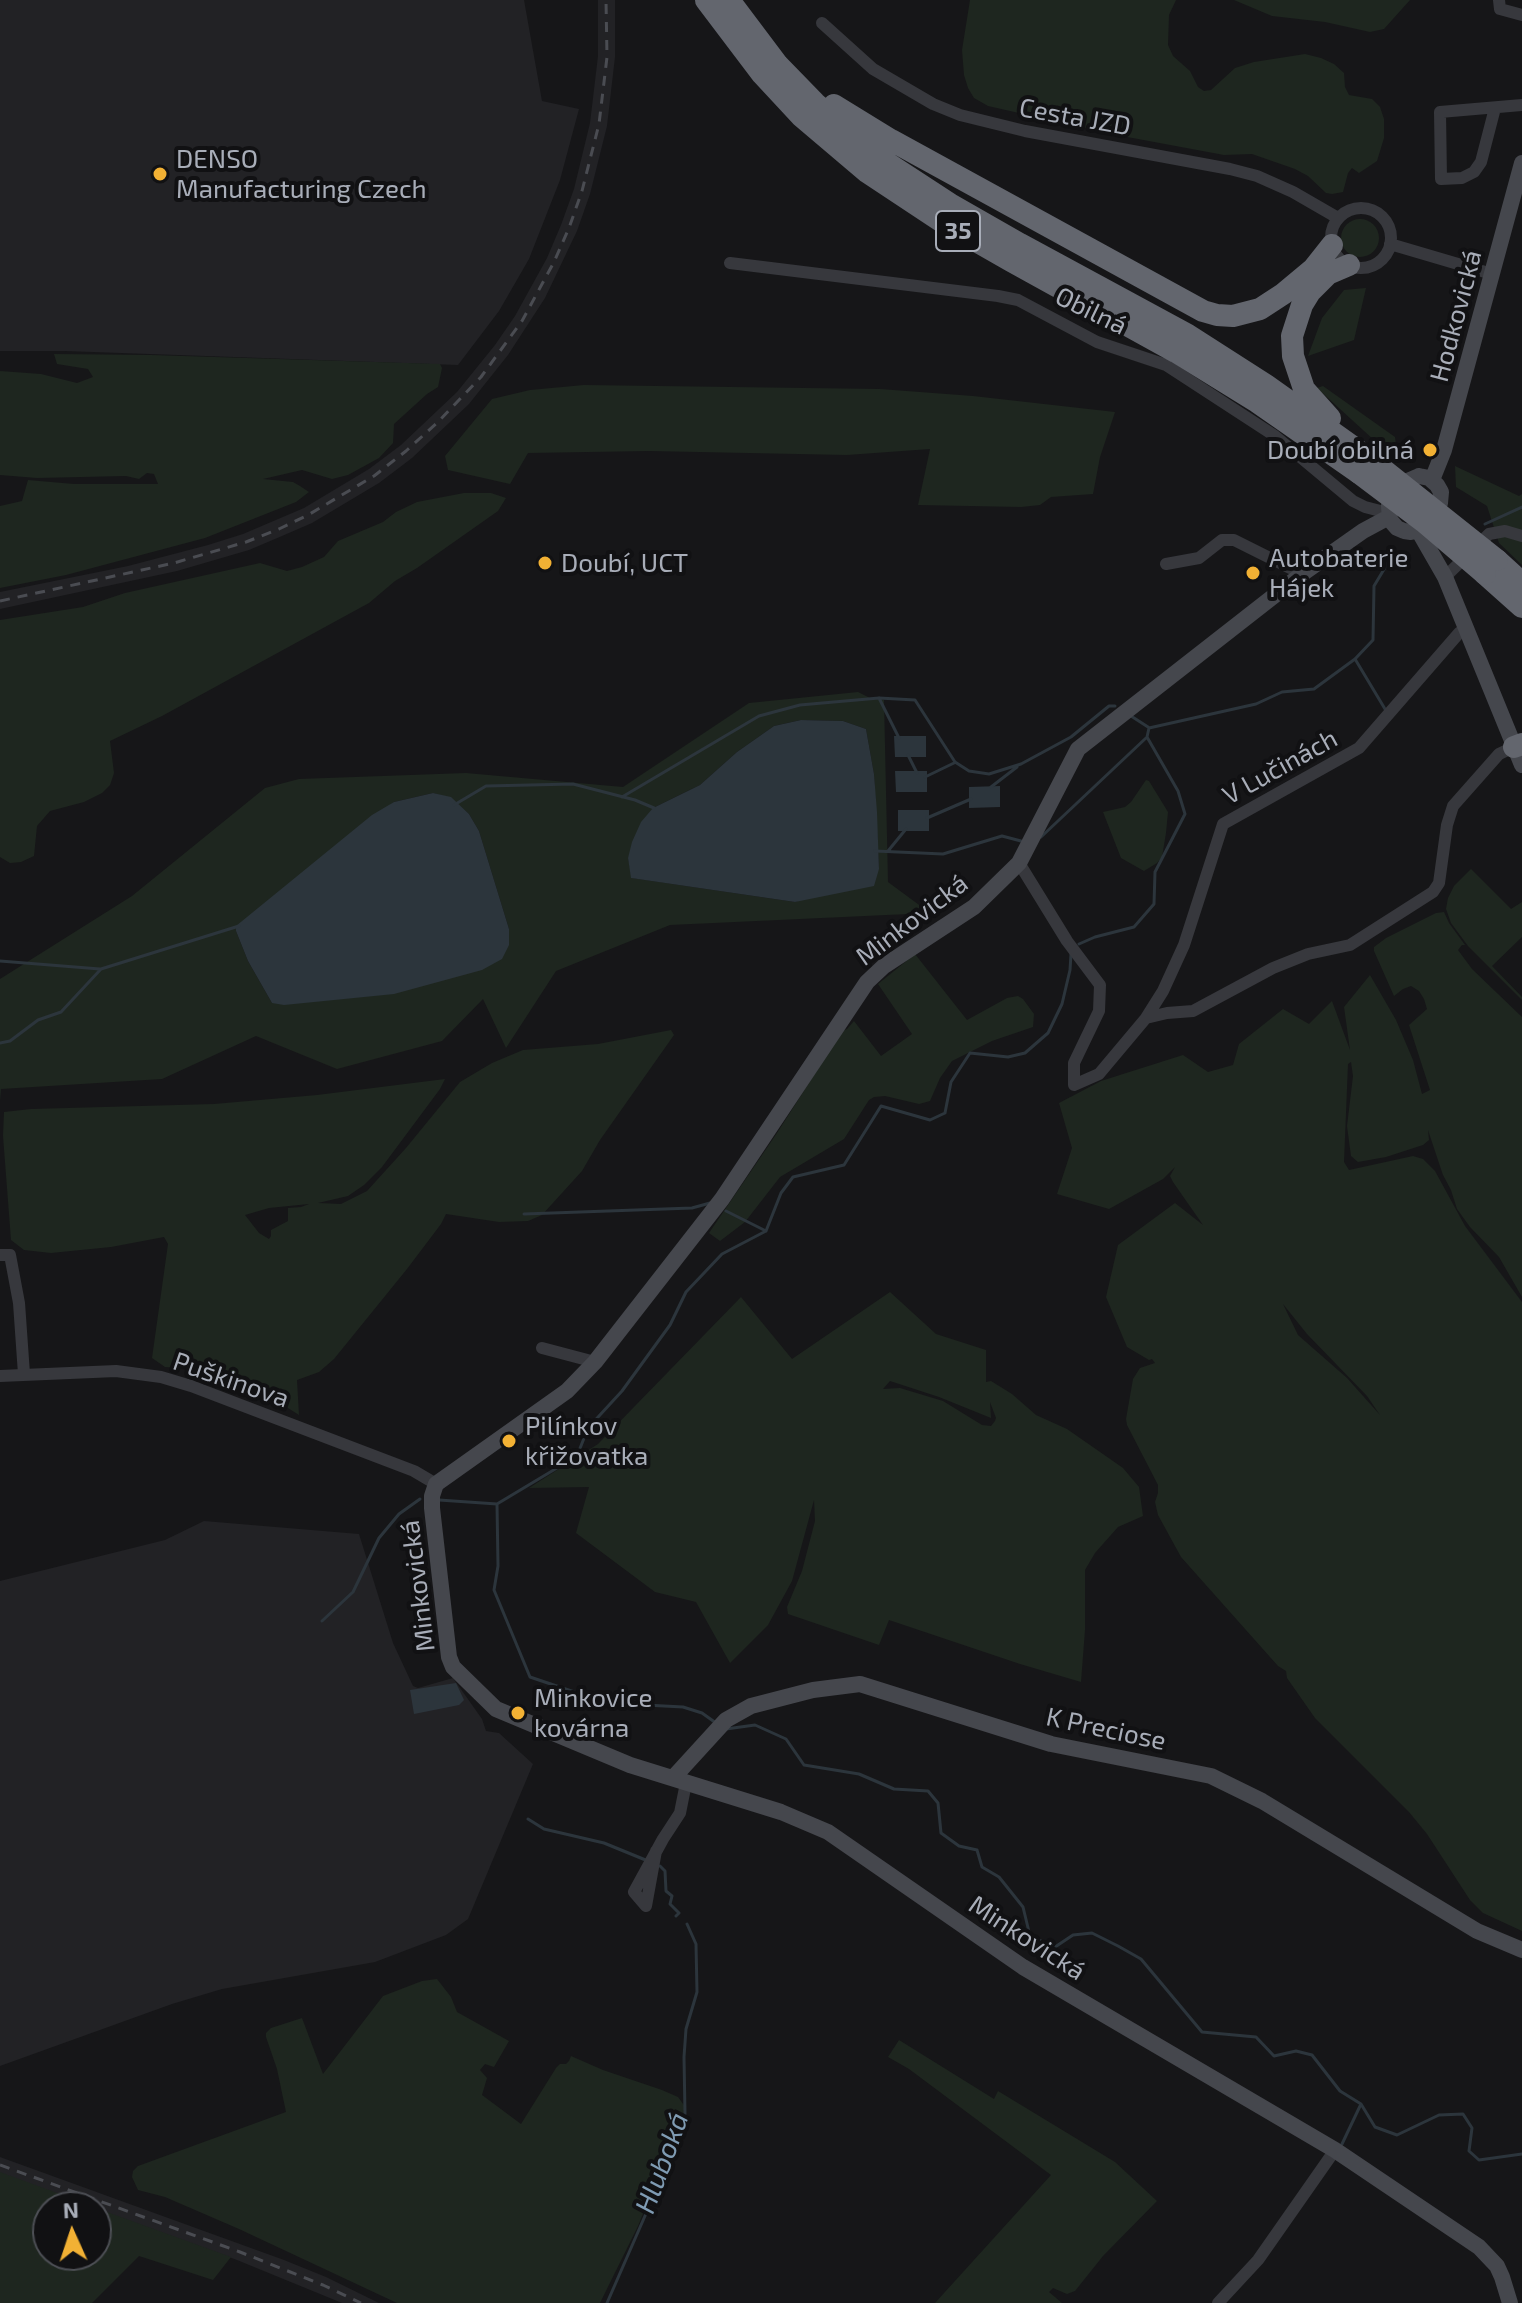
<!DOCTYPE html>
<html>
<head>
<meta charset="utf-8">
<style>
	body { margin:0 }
	#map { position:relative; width:1522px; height:2303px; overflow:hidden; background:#161618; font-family:"Exo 2",sans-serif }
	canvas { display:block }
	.north { position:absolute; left:32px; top:2191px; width:80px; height:80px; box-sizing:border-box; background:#111113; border:2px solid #4d4f55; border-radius:50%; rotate:357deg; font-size:22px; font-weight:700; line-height:32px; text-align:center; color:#a8adb8 }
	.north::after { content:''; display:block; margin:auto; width:28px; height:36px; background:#f2b134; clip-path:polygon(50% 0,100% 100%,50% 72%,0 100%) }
</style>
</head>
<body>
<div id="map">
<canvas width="1522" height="2303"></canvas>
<div class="north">N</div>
</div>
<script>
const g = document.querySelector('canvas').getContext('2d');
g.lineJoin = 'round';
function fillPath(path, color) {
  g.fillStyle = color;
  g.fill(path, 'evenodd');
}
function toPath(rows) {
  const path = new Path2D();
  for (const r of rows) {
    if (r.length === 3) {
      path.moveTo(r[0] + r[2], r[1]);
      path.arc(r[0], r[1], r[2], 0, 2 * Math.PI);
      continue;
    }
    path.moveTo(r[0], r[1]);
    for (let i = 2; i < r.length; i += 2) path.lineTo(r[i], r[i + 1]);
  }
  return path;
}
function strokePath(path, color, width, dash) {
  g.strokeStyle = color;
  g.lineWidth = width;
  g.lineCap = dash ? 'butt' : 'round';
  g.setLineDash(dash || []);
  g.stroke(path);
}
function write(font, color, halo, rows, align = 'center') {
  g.font = font + ' "Exo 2",sans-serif';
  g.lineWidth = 8;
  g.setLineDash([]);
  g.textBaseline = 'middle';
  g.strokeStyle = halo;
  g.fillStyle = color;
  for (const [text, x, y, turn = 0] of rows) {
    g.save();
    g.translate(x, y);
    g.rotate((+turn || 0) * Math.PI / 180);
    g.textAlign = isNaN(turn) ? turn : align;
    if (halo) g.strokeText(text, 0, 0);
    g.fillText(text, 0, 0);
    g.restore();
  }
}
const built = toPath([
	[0,0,524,0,542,101,579,109,560,180,529,259,499,311,458,365,65,351,0,351],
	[598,0,615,0,615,57,607,126,590,194,577,231,545,298,508,355,469,404,412,458,379,483,312,523,282,536,249,550,177,571,0,609,0,592,128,566,208,545,243,534,304,508,369,469,401,445,457,392,495,345,515,316,547,258,561,225,574,189,590,123,598,56],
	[204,1521,359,1534,393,1643,413,1686,418,1688,453,1678,482,1719,486,1731,499,1733,533,1764,468,1919,446,1935,375,1962,222,1989,172,2004,0,2066,0,1581,165,1540],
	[0,2157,284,2260,326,2277,379,2303,342,2303,237,2260,96,2209,96,2207,91,2207,0,2174]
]);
const green = toPath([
	[970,0,1176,0,1169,15,1168,45,1173,56,1190,71,1198,87,1204,91,1211,90,1235,68,1254,62,1305,54,1321,58,1334,64,1344,73,1345,87,1349,95,1372,99,1380,107,1384,119,1384,138,1377,161,1359,173,1352,168,1348,173,1343,192,1332,194,1326,193,1308,176,1295,169,1252,154,1224,155,1122,136,1119,131,1107,133,988,106,974,98,968,88,964,75,962,50],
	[1234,0,1410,0,1384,29,1370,32,1325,22,1272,16],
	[1360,238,19],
	[1366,288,1354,340,1308,356,1322,318,1344,290],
	[54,354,151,355,440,364,442,368,438,387,427,394,394,424,393,443,379,458,348,475,332,479,302,470,263,479,293,482,300,486,309,492,296,502,205,538,66,575,0,588,0,506,22,501,28,480,74,484,158,484,154,474,147,473,139,479,126,476,37,478,0,475,0,371,41,374,77,383,93,377,88,369,57,364],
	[584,385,880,389,973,396,1115,412,1100,457,1093,494,1051,497,1040,505,1021,507,918,505,930,449,847,455,649,451,528,453,510,484,448,470,445,456,492,399,530,390],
	[1323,386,1395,437,1398,462,1317,388],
	[1455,466,1519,496,1522,494,1522,565,1499,543,1487,506,1456,487],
	[464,493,491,493,506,498,498,511,417,568,395,581,369,603,162,716,110,741,114,773,110,785,102,793,84,802,50,811,37,826,34,856,21,862,10,863,0,857,0,620,83,607,125,593,260,563,287,571,302,567,324,557,338,541,383,522,396,512,417,502],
	[858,692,870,698,884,700,888,882,930,913,670,925,556,971,506,1048,483,999,442,1041,337,1069,256,1036,162,1079,1,1089,0,1101,0,979,132,896,265,788,299,779,466,773,623,787,749,703],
	[801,720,843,721,866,729,874,774,879,869,795,902,632,878,628,858,653,808,700,785,737,752,774,726],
	[433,793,451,798,469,814,479,831,509,929,272,1003,248,961,236,931,394,802],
	[1146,780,1149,781,1168,812,1166,833,1162,857,1157,863,1144,871,1121,858,1103,812,1125,807,1131,802],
	[1471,869,1511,909,1522,902,1522,937,1492,966,1522,997,1522,1000,1468,946,1451,923,1446,909,1448,898,1454,886],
	[1444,912,1449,923,1465,945,1462,945,1458,950,1472,969,1522,1017,1522,1297,1499,1257,1470,1227,1457,1209,1451,1190,1443,1175,1428,1130,1429,1140,1423,1145,1386,1157,1358,1162,1351,1156,1347,1126,1353,1076,1351,1062,1348,1064,1344,1162,1349,1170,1413,1156,1423,1159,1435,1171,1465,1226,1522,1302,1522,1931,1483,1913,1470,1900,1427,1834,1409,1812,1315,1718,1287,1678,1286,1671,1278,1666,1181,1557,1158,1515,1155,1502,1158,1493,1158,1485,1127,1425,1126,1419,1133,1379,1140,1368,1155,1363,1152,1359,1149,1360,1127,1347,1106,1297,1118,1245,1175,1203,1203,1225,1173,1182,1170,1176,1175,1167,1163,1179,1109,1209,1057,1194,1072,1148,1059,1103,1101,1081,1183,1055,1208,1072,1233,1065,1239,1044,1283,1009,1309,1024,1332,1001,1350,1050,1344,1007,1370,975,1396,1020,1413,1060,1422,1094,1430,1090,1409,1025,1427,1009,1424,999,1419,991,1411,986,1403,989,1394,996,1374,951,1374,947,1386,938,1436,913],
	[1283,1304,1307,1334,1367,1396,1380,1415,1347,1378,1298,1335],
	[915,954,967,1020,1007,998,1018,996,1023,999,1034,1014,1033,1027,992,1041,952,1061,940,1078,930,1101,919,1104,885,1096,874,1097,869,1100,844,1139,780,1177,745,1222,720,1241,709,1233,777,1133,842,1031,847,1029,854,1021,881,1056,912,1034,878,984],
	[671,1030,674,1035,600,1140,582,1171,542,1215,528,1221,499,1222,446,1214,441,1224,407,1269,334,1359,319,1372,297,1380,299,1415,269,1396,231,1384,233,1372,165,1367,152,1358,168,1244,164,1237,111,1247,51,1253,24,1250,11,1240,3,1136,4,1112,31,1109,214,1104,317,1095,445,1079,440,1089,382,1167,364,1185,348,1196,318,1203,341,1204,367,1191,406,1148,460,1082,492,1063,523,1050,598,1044],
	[309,1204,301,1207,288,1208,288,1221,271,1230,271,1236,269,1239,259,1233,245,1215,269,1208],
	[890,1292,936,1334,986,1350,986,1382,991,1381,1012,1394,1036,1415,1067,1429,1123,1468,1139,1487,1143,1516,1118,1527,1095,1553,1085,1570,1085,1630,1081,1682,1020,1664,889,1620,879,1645,788,1614,787,1607,802,1571,815,1521,814,1500,792,1581,768,1625,730,1663,696,1602,655,1592,576,1533,589,1487,529,1488,598,1444,741,1297,792,1359],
	[890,1381,939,1397,991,1418,990,1402,996,1418,995,1421,991,1426,982,1425,943,1401,900,1388,883,1389],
	[437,1979,451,1997,457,2012,509,2041,494,2067,485,2064,480,2070,487,2078,482,2095,521,2124,556,2068,560,2064,566,2064,569,2061,571,2056,603,2070,662,2090,678,2097,686,2108,638,2226,600,2303,397,2303,239,2229,165,2197,138,2190,132,2177,133,2171,138,2166,286,2112,277,2069,266,2037,266,2033,271,2028,302,2018,323,2074,383,1996,422,1981],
	[899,2040,994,2099,998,2091,1115,2162,1157,2201,1103,2256,1075,2291,1067,2294,1053,2288,1049,2292,1062,2303,935,2303,1051,2175,909,2069,888,2057],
	[0,2172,95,2207,48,2207,48,2255,96,2255,96,2208,231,2257,213,2280,139,2256,92,2303,0,2303]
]);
const water = toPath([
	[801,720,843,721,866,729,874,774,877,812,879,869,874,886,795,902,631,878,628,858,632,842,641,822,653,808,700,785,737,752,774,726],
	[894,736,926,736,926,757,895,757],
	[895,771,927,771,927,792,896,792],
	[1000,786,1000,807,969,808,969,787],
	[433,793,451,797,469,814,479,831,509,929,509,945,502,959,482,970,394,994,284,1005,272,1003,248,961,236,931,236,926,372,815,394,802],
	[898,810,929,810,929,831,898,831],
	[456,1683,464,1700,459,1705,414,1714,410,1690]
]);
const stream = toPath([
	[1485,524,1522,507],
	[1355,659,1385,709],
	[879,698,899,738],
	[1131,716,1148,727],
	[908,755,917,773],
	[925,777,954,763],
	[991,787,1017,767],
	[622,797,759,716,800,705,879,698,915,700,955,762,969,771,989,774,1021,764,1071,737,1109,706,1115,706],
	[454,805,486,786,573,784,635,800,654,808],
	[927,818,971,799],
	[1041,837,1146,738],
	[875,851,943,854,1002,836,1021,841],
	[888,851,906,829],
	[1079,944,1095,937,1134,927,1154,904,1155,872,1185,814,1178,791,1147,737,1149,728,1256,704,1282,692,1314,689,1355,659,1373,640,1374,586,1389,561],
	[0,961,100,969],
	[0,1043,10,1041,38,1020,61,1012,101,969,239,926],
	[726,1211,766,1231],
	[524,1214,692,1208,710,1203],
	[439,1500,497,1504],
	[322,1621,353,1592,379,1538,399,1514,420,1499],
	[716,1723,702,1713,683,1707,607,1703,530,1677,494,1590,498,1566,497,1504,577,1456,588,1428,622,1391,670,1325,686,1292,722,1254,766,1231,781,1193,793,1177,844,1165,881,1106,930,1120,945,1113,951,1082,970,1053,1008,1057,1025,1053,1048,1033,1062,1004,1070,970,1071,954],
	[726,1729,755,1725,786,1739,804,1765,859,1774,894,1789,928,1791,938,1803,941,1833,959,1846,977,1850,982,1867,999,1877,1023,1907,1030,1936,1055,1947,1073,1935,1092,1933,1118,1946,1141,1959,1202,2032,1256,2037,1274,2056,1296,2051,1312,2055,1340,2091,1361,2104,1375,2127,1397,2135,1439,2115,1463,2114,1472,2128,1469,2151,1479,2160,1522,2154],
	[528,1819,544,1829,604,1843,648,1861],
	[660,1866,665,1871,666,1891,672,1896,670,1904,679,1913,676,1916],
	[1342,2144,1361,2104],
	[607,2303,672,2154,685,2114,684,2057,686,2029,697,1992,696,1944,687,1924]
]);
const street = toPath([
	[1499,0,1500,9,1522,15],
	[822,23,873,69,933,104,960,115,1025,131,1230,169,1257,176,1293,192,1338,218],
	[1495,108,1481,162,1474,172,1462,178,1441,179,1440,112,1522,105],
	[1361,238,30],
	[1390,244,1492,274],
	[730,263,998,296,1018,300,1097,342,1166,365,1275,436,1353,501,1365,507,1388,513],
	[1166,564,1199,558,1222,540,1234,540,1302,574],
	[1445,577,1489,534,1505,531,1522,536],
	[1019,863,1067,941,1100,985,1099,1011,1074,1063,1074,1085,1099,1074,1146,1018,1163,991,1184,945,1223,824,1359,748,1459,633,1466,628],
	[1146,1018,1167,1013,1193,1011,1273,968,1308,954,1350,945,1433,892,1439,883,1447,825,1453,806,1499,754,1514,747],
	[0,1255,10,1255,19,1303,24,1374],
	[542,1348,595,1362],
	[0,1376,116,1371,161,1377,191,1386,414,1471,436,1484],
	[656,1851,646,1906,634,1892,663,1839,680,1813,686,1783],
	[1218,2303,1258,2260,1335,2150]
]);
const secondary = toPath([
	[1419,476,1429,478,1437,485,1441,492,1440,503,1422,528,1411,532,1404,531,1397,528,1390,520,1389,506,1405,482,1419,476],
	[1432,480,1444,450,1522,163],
	[1389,517,1363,531,1302,574,1078,749,1019,863,974,907,884,966,867,982,722,1199,595,1362,567,1391,436,1484,432,1496,432,1508,449,1657,453,1667,496,1709,630,1765,781,1812,828,1832,1023,1967,1335,2150,1479,2247,1497,2266,1502,2277,1510,2303],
	[1418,530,1445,577,1522,765],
	[673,1778,726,1720,751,1706,813,1690,860,1684,1051,1744,1211,1776,1262,1801,1477,1931,1522,1950]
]);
const highway = toPath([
	[706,0,762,74,801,116,867,172,941,221,1011,261,1176,352,1257,402,1359,473],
	[729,0,778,65,815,103,878,157,950,204,1020,244,1188,335,1266,385,1370,459],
	[834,105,891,140,1203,311,1217,315,1233,316,1260,309,1283,294,1313,269,1332,245],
	[1330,418,1304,389,1293,356,1292,336,1302,305,1310,292,1328,274,1349,265],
	[1497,560,1522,583],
	[1485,574,1522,607],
	[1514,747,1522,744]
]);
const rail = toPath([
	[0,601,174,563,246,542,279,529,308,515,374,476,406,451,438,422,481,377,522,321,554,262,569,228,582,191,599,124,607,57,606,0],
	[0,2165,240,2252,323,2285,361,2303]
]);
const highwayBridge = toPath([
	[1370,459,1497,560],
	[1359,473,1424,522,1485,574]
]);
const markers = [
	[160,174,8,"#f2b134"],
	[1430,450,8,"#f2b134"],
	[545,563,8,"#f2b134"],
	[1253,573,8,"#f2b134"],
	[509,1441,8,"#f2b134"],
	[518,1713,8,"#f2b134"]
];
const shields = [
	[958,231,44]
];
const shieldNames = [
	["35",958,231]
];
const streetNames = [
	["Cesta JZD",1075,117,10],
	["Obilná",1091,311,26],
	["Hodkovická",1456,316,-75],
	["V Lučinách",1280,767,-29],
	["Minkovická",912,920,-37],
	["Puškinova",231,1380,19],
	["Minkovická",418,1586,-97],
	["K Preciose",1106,1729,12],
	["Minkovická",1027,1938,33]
];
const poiNames = [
	["DENSO",176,159],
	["Manufacturing Czech",176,189],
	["Doubí obilná",1414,450,"right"],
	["Autobaterie",1269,558],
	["Hájek",1269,588],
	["Doubí, UCT",561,563],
	["Pilínkov",525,1426],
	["křižovatka",525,1456],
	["Minkovice",534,1698],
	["kovárna",534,1728]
];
const waterNames = [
	["Hluboká",662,2163,-70]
];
fillPath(built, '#222225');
fillPath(green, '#1e261f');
fillPath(water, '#2c353c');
strokePath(stream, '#2c353c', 3);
strokePath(street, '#37383d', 12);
strokePath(secondary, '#45474d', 16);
strokePath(highway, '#63666e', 22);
strokePath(rail, '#4a4c52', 3, [10, 8]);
strokePath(highwayBridge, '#63666e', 22);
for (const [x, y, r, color] of markers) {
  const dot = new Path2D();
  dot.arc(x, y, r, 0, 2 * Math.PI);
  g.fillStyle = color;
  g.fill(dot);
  strokePath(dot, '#111113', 3);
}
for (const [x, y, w] of shields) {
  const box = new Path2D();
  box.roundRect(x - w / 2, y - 20, w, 40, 6);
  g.fillStyle = '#111113';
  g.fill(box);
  strokePath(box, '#a8adb8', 2);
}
write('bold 24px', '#a8adb8', null, shieldNames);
write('26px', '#a8adb8', '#111113', streetNames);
write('26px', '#a8adb8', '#111113', poiNames, 'left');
write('italic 28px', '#7f9bb3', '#111113', waterNames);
</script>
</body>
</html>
